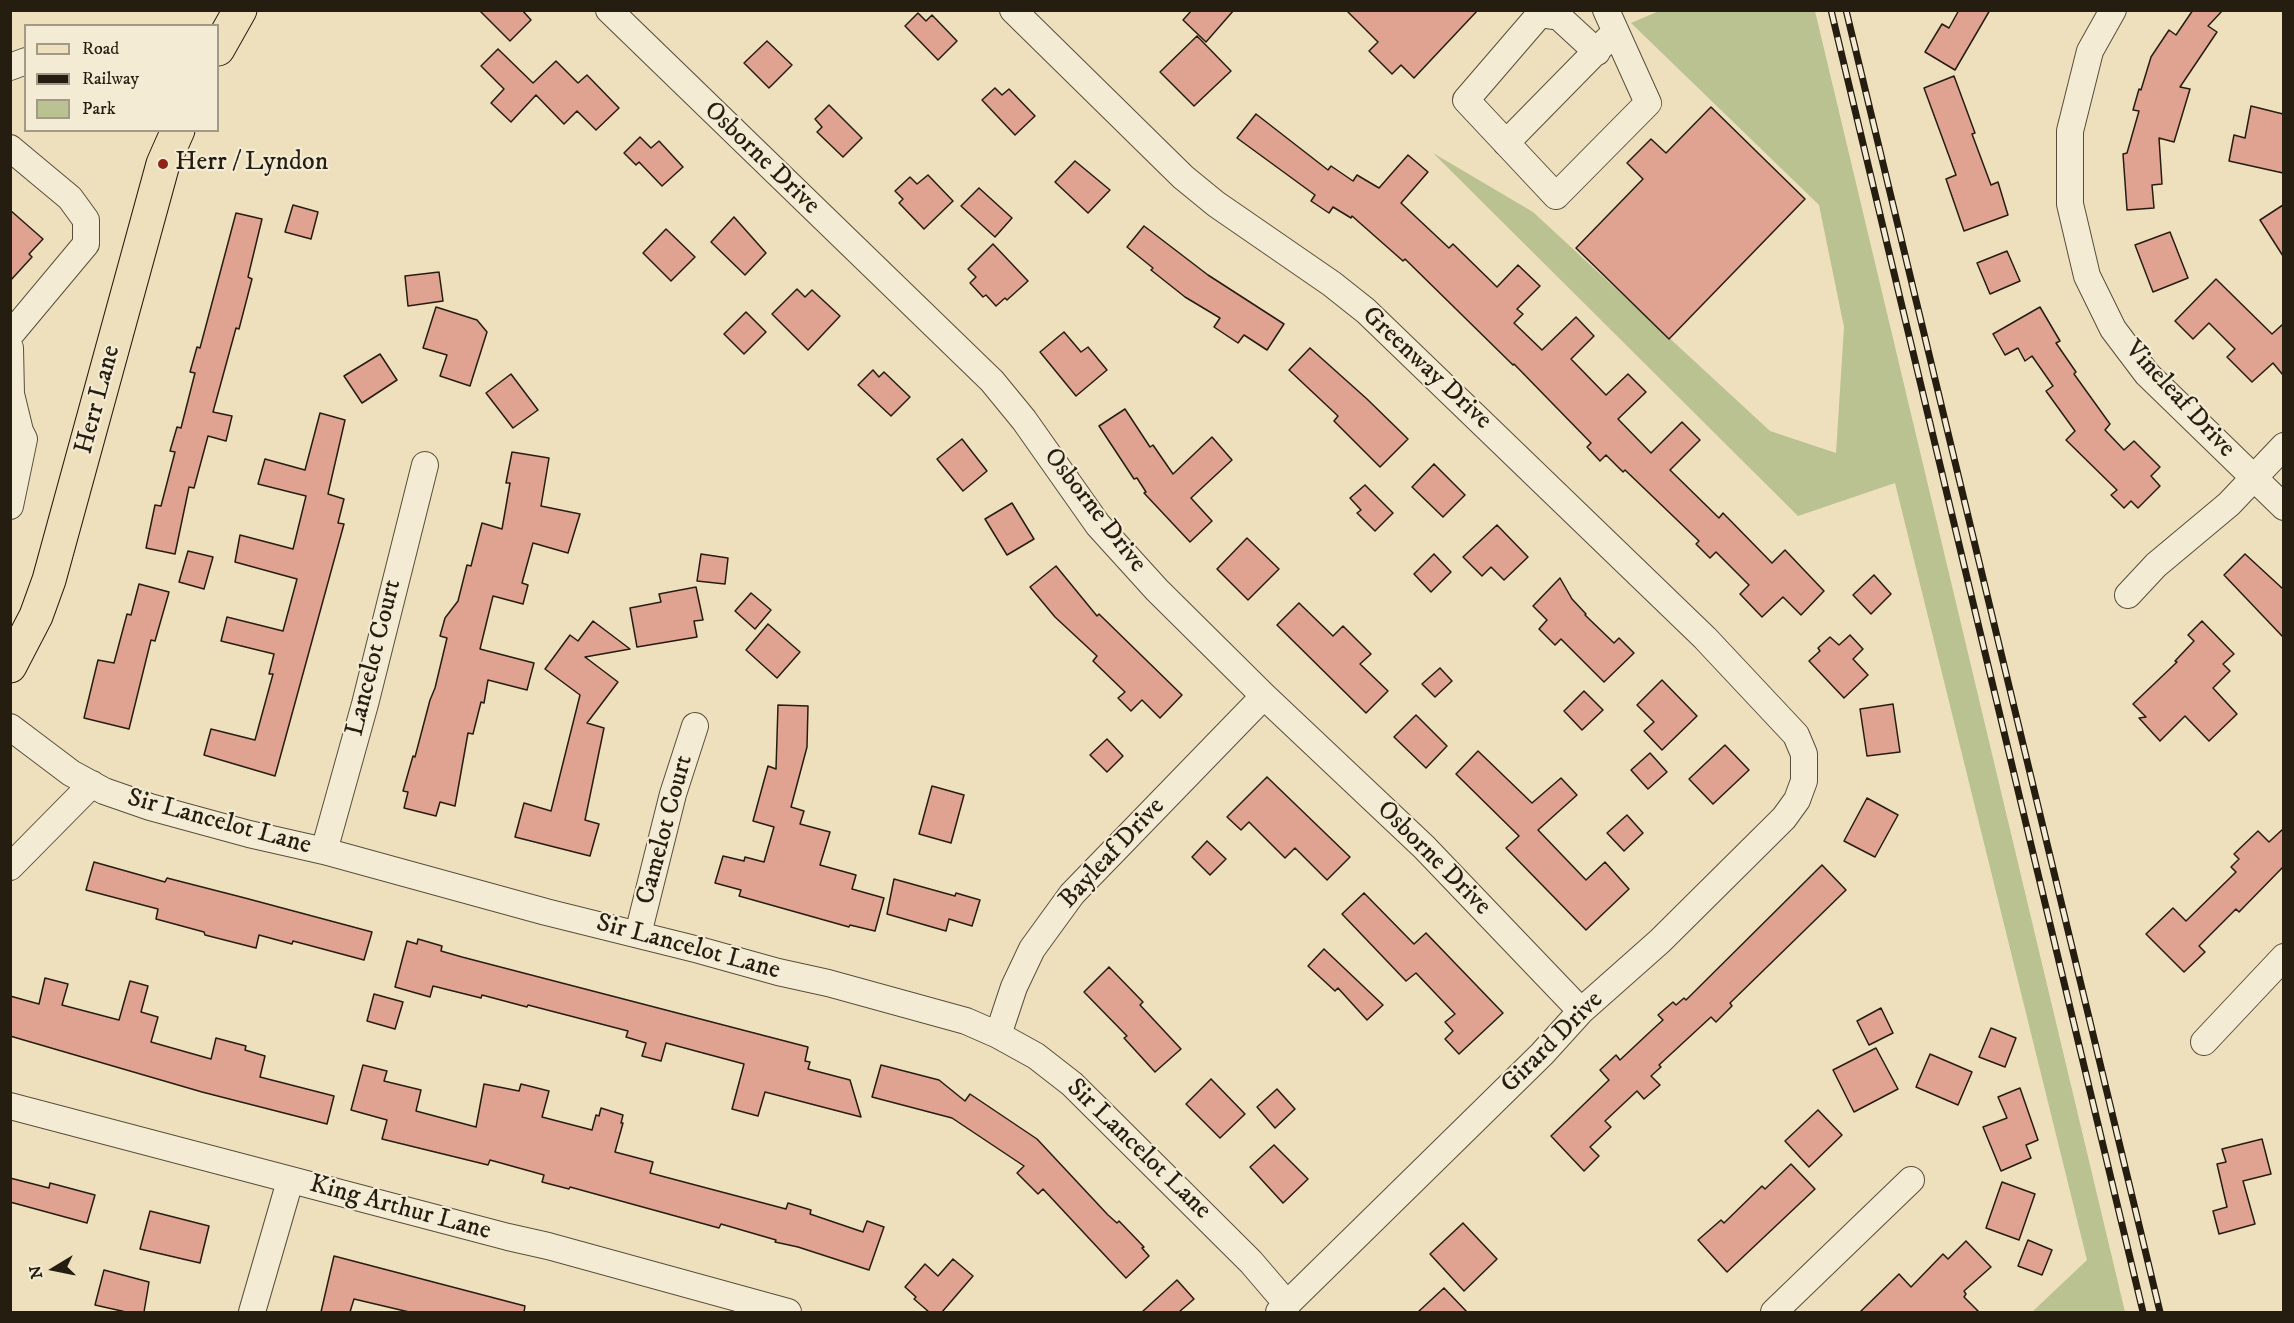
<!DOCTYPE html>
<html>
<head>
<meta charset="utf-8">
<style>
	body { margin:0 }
	#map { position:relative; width:2294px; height:1323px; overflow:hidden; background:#eee0bd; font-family:"IM FELL DW Pica",serif }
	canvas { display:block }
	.frame { position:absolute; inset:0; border:12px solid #261d11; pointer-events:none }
	.legend { position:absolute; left:24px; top:24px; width:195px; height:108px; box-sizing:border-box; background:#f4ebd4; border:2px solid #a29986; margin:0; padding:8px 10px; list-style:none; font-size:18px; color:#261d11 }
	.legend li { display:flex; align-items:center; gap:12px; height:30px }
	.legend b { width:30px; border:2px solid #a29986 }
	.north { position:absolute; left:24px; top:1239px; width:60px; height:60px; -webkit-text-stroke:4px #f4ebd4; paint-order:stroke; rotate:260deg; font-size:16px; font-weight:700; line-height:24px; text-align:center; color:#261d11 }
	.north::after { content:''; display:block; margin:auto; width:21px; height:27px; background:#261d11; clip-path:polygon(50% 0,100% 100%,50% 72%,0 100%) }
</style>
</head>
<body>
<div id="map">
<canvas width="2294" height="1323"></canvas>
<div class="frame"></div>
<ul class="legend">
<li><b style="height:8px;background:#eee0bd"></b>Road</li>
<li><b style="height:8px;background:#261d11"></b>Railway</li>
<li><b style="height:16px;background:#b9c290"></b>Park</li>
</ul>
<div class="north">N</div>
</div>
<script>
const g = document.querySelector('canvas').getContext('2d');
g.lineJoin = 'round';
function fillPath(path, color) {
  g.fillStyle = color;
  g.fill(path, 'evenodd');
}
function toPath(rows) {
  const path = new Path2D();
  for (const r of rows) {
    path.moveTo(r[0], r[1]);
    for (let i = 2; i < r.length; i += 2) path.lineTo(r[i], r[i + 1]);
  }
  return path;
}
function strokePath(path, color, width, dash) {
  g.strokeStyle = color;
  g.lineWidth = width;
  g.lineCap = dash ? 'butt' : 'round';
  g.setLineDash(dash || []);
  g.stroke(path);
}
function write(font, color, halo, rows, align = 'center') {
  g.font = font + ' "IM FELL DW Pica",serif';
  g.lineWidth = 4.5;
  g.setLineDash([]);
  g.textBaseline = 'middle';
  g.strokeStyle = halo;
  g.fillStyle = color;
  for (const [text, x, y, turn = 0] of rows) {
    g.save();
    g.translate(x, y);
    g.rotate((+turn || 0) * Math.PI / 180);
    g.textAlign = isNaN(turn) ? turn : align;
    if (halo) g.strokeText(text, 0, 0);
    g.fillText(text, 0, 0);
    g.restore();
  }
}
const green = toPath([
	[1659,11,1815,11,2125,1312,2032,1312,2087,1260,1895,483,1798,516,1433,153,1533,212,1770,431,1836,453,1844,327,1819,205,1631,23]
]);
const building = toPath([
	[479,10,522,10,531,20,510,41,479,10],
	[1192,10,1234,10,1206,42,1183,20,1192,10],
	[1346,10,1478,10,1414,78,1401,65,1392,74,1369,51,1378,42,1346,10],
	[1959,10,1990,10,1955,70,1925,52,1942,24,1949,28,1959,10],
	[2193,10,2223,10,2208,26,2217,32,2180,87,2190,89,2174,142,2159,138,2162,184,2152,185,2154,208,2127,210,2123,154,2127,153,2139,111,2133,110,2139,89,2141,90,2151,57,2169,30,2176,35,2193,10],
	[918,13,926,21,932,15,957,41,938,60,905,26,918,13],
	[1197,36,1231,71,1194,106,1160,72,1197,36],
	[767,41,792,65,769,88,744,63,767,41],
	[498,49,533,83,556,61,578,83,587,75,619,108,596,130,577,111,564,124,536,95,511,122,491,103,504,89,481,66,498,49],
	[1954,76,1975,133,1972,134,1991,185,1998,182,2008,215,1964,231,1946,179,1956,175,1924,88,1954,76],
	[995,88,1002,95,1009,89,1035,116,1015,135,982,100,995,88],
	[829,105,862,138,843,157,817,132,822,127,815,119,829,105],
	[2251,106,2283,114,2283,173,2229,161,2234,135,2245,138,2251,106],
	[1711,107,1805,199,1669,339,1576,248,1643,179,1627,163,1651,139,1666,153,1711,107],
	[1256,114,1328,170,1331,166,1353,181,1357,175,1379,188,1408,155,1428,172,1401,203,1449,248,1453,244,1497,287,1518,265,1540,286,1517,309,1523,314,1514,323,1542,350,1576,317,1594,336,1571,359,1606,395,1628,374,1646,392,1618,419,1651,453,1682,422,1700,440,1670,470,1719,518,1723,513,1772,563,1785,550,1824,591,1801,615,1783,597,1762,617,1740,594,1749,585,1716,552,1710,558,1696,544,1699,541,1625,470,1623,472,1606,455,1600,461,1587,447,1591,443,1514,364,1513,365,1405,259,1403,261,1352,216,1351,218,1333,207,1329,213,1311,201,1315,195,1237,138,1256,114],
	[640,137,651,148,659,141,683,167,662,186,639,162,636,165,624,153,640,137],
	[1075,161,1110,190,1088,213,1055,182,1075,161],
	[928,175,953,201,924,229,899,203,903,199,895,191,910,177,917,184,928,175],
	[979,188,1012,218,995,237,961,206,979,188],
	[293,205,318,212,311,239,285,232,293,205],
	[2283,205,2283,256,2260,220,2283,205],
	[10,210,43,239,29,254,32,257,10,281,10,210],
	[236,213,262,219,248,277,252,279,239,329,236,328,213,412,232,416,226,441,208,436,194,488,189,487,175,554,146,548,155,505,161,506,175,452,170,451,177,427,181,428,195,373,190,372,197,347,200,348,236,213],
	[734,217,766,253,745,275,711,242,734,217],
	[1144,226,1208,275,1284,324,1267,350,1244,335,1238,343,1214,327,1220,318,1185,297,1151,270,1153,268,1127,247,1144,226],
	[666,229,695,257,671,281,643,253,666,229],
	[2170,232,2188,278,2153,292,2135,245,2170,232],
	[993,244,1028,281,1007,300,1005,298,996,306,986,295,983,297,970,283,976,277,968,269,993,244],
	[2007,251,2020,281,1990,294,1977,263,2007,251],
	[439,272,443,301,408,306,405,276,439,272],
	[2216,279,2272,334,2283,324,2283,375,2273,363,2252,382,2227,357,2235,349,2209,323,2193,339,2175,321,2216,279],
	[797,289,805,297,812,290,840,316,808,350,772,314,797,289],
	[436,307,477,320,487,332,470,386,440,376,447,355,423,348,436,307],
	[2040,307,2060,341,2056,343,2076,372,2074,374,2110,424,2105,430,2124,450,2134,441,2160,467,2151,476,2160,486,2138,508,2131,501,2124,508,2111,495,2117,490,2066,440,2075,431,2046,391,2053,386,2032,356,2025,361,2018,348,2005,355,1993,334,2040,307],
	[746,312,766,332,744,354,724,334,746,312],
	[1064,332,1081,352,1088,347,1107,370,1076,396,1040,352,1064,332],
	[1310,348,1367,399,1408,439,1380,467,1334,421,1338,416,1289,370,1310,348],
	[380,354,397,380,362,403,344,376,380,354],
	[873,370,879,377,884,372,910,397,891,416,858,385,873,370],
	[511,374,538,410,513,428,486,393,511,374],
	[1125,409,1150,447,1153,445,1173,474,1212,437,1232,460,1191,498,1212,521,1190,542,1144,493,1146,492,1137,478,1134,479,1099,426,1125,409],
	[320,413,345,420,328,494,344,499,338,523,344,524,275,776,204,755,211,729,255,740,273,674,269,674,274,654,221,641,227,617,283,631,297,579,235,562,240,535,293,549,306,496,258,484,265,459,305,470,320,413],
	[962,439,987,471,963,491,937,459,962,439],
	[512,452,549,458,541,506,580,514,568,553,533,543,522,583,528,585,523,604,493,596,480,649,534,663,527,690,488,680,484,703,481,702,473,734,468,733,455,806,440,802,436,816,404,808,408,792,403,791,413,756,415,757,430,700,435,688,447,638,440,636,445,618,458,601,467,565,471,566,482,523,502,529,510,483,506,483,512,452],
	[1434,464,1465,495,1443,517,1412,487,1434,464],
	[1365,485,1393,513,1375,531,1357,513,1361,510,1350,498,1365,485],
	[1012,503,1034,539,1007,555,985,519,1012,503],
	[1497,525,1528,557,1504,580,1491,567,1482,576,1463,557,1497,525],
	[1247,538,1279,569,1248,600,1217,569,1247,538],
	[188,551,213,557,204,589,179,582,188,551],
	[701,554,728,558,725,584,697,581,701,554],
	[1434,554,1451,572,1431,592,1414,574,1434,554],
	[2245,554,2283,589,2283,637,2224,575,2245,554],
	[1056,566,1097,616,1099,614,1182,695,1160,718,1142,700,1131,711,1118,698,1125,692,1093,661,1097,656,1055,617,1030,587,1056,566],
	[1874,575,1891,594,1871,614,1853,595,1874,575],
	[1560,578,1572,599,1586,614,1585,615,1614,643,1619,638,1634,653,1604,682,1561,639,1555,645,1539,629,1547,620,1533,606,1560,578],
	[139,584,169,592,155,641,151,640,129,729,84,718,98,660,114,663,127,614,131,615,139,584],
	[696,587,703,620,694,621,697,637,637,647,630,608,661,602,659,594,696,587],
	[751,593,771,610,755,629,735,611,751,593],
	[1299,603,1333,636,1343,626,1371,654,1360,664,1388,691,1366,713,1277,625,1299,603],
	[593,621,630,649,585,657,618,682,587,723,604,728,585,820,599,824,590,856,515,837,524,803,551,811,580,695,545,669,570,635,578,641,593,621],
	[2202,621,2234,654,2223,664,2230,671,2213,688,2237,714,2209,741,2185,716,2160,741,2139,718,2146,717,2133,704,2177,662,2175,661,2194,641,2188,635,2202,621],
	[768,624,800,652,777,678,746,650,768,624],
	[1850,635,1863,649,1853,659,1868,675,1844,698,1809,661,1820,651,1818,648,1830,637,1839,645,1850,635],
	[1440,668,1452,681,1435,697,1422,684,1440,668],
	[1662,680,1697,716,1662,750,1644,731,1654,722,1637,705,1662,680],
	[1584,691,1603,710,1582,730,1564,711,1584,691],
	[1893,704,1900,752,1867,756,1860,709,1893,704],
	[778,705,808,706,807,747,791,807,804,811,800,824,830,832,820,865,856,875,852,889,884,898,875,931,850,925,849,927,739,896,741,890,715,883,723,856,744,861,745,857,764,862,774,827,753,821,768,766,776,769,778,705],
	[1416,715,1447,746,1426,768,1394,737,1416,715],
	[1107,739,1123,756,1107,772,1090,755,1107,739],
	[1725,745,1749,770,1713,804,1689,779,1725,745],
	[1478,751,1532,803,1561,778,1577,795,1538,830,1586,880,1605,862,1629,889,1586,930,1506,848,1519,836,1456,774,1478,751],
	[1650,753,1667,772,1648,789,1631,770,1650,753],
	[1267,777,1350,857,1327,880,1295,848,1285,858,1249,822,1241,830,1227,817,1267,777],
	[932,786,964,795,951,843,919,834,932,786],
	[1867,798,1898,815,1875,857,1844,841,1867,798],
	[1627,815,1643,833,1624,851,1607,833,1627,815],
	[2283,829,2283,867,2239,912,2236,909,2199,946,2205,952,2184,972,2146,934,2173,908,2186,921,2236,872,2231,867,2239,859,2234,854,2258,831,2269,842,2283,829],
	[1207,841,1226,859,1210,875,1192,857,1207,841],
	[94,862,165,882,167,878,245,898,372,932,364,960,293,941,292,944,259,935,256,948,205,935,204,932,156,919,158,909,86,890,94,862],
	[1822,865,1846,890,1730,1003,1732,1006,1716,1022,1711,1017,1659,1065,1661,1067,1651,1076,1660,1085,1644,1099,1637,1091,1605,1121,1611,1127,1590,1147,1599,1156,1584,1171,1551,1136,1609,1080,1600,1070,1616,1055,1620,1060,1652,1030,1663,1020,1658,1015,1673,1002,1676,1005,1684,998,1686,1000,1822,865],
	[894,879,955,896,956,893,980,900,972,926,949,919,946,931,887,914,894,879],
	[1364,893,1414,944,1426,933,1503,1013,1459,1054,1445,1039,1453,1031,1445,1022,1455,1014,1416,973,1406,981,1342,914,1364,893],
	[418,939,442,946,441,951,462,957,808,1047,805,1061,810,1062,808,1069,850,1080,861,1117,765,1092,758,1116,732,1109,744,1064,666,1043,661,1061,642,1056,646,1043,626,1037,628,1031,528,1005,527,1007,482,995,481,998,433,986,430,997,395,987,407,941,417,944,418,939],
	[1324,949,1383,1005,1367,1020,1338,988,1335,991,1308,966,1324,949],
	[1109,967,1143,1002,1140,1005,1181,1049,1155,1072,1124,1038,1127,1036,1084,992,1109,967],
	[45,978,68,984,62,1005,119,1020,130,981,148,986,141,1012,158,1017,151,1042,211,1059,216,1038,246,1046,245,1050,265,1056,260,1077,334,1096,327,1124,202,1092,10,1036,10,996,39,1004,45,978],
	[374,994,403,1002,395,1029,367,1021,374,994],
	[1881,1008,1893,1033,1869,1045,1857,1021,1881,1008],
	[1991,1028,2016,1038,2005,1067,1979,1057,1991,1028],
	[1876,1048,1898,1089,1854,1112,1833,1070,1876,1048],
	[1930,1054,1972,1072,1958,1105,1916,1087,1930,1054],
	[363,1065,387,1071,384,1081,421,1090,416,1111,476,1127,484,1084,519,1091,521,1084,549,1091,542,1117,592,1130,596,1115,599,1116,601,1108,623,1115,621,1123,623,1123,615,1152,653,1162,650,1173,786,1209,788,1203,811,1210,810,1214,863,1232,867,1221,884,1227,869,1270,798,1247,775,1242,776,1240,721,1224,719,1228,570,1187,569,1189,542,1182,544,1175,490,1160,488,1165,382,1139,387,1120,351,1110,363,1065],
	[881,1065,939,1080,965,1101,970,1094,1037,1139,1108,1215,1117,1223,1119,1221,1144,1247,1142,1248,1149,1256,1126,1278,1043,1189,1038,1194,1017,1173,1024,1166,952,1118,872,1097,881,1065],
	[1211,1079,1245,1114,1220,1138,1186,1104,1211,1079],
	[2020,1088,2038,1140,2026,1145,2031,1158,2001,1171,1983,1127,2007,1118,1998,1097,2020,1088],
	[1277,1089,1295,1109,1275,1128,1257,1107,1277,1089],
	[1818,1110,1842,1135,1809,1167,1785,1141,1818,1110],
	[2262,1139,2271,1174,2243,1181,2255,1224,2219,1234,2213,1211,2227,1207,2217,1164,2226,1162,2222,1149,2262,1139],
	[1274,1145,1308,1179,1283,1203,1250,1167,1274,1145],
	[1791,1164,1815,1189,1727,1272,1698,1240,1721,1220,1724,1223,1762,1186,1765,1189,1791,1164],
	[10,1178,49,1188,50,1183,95,1195,87,1223,10,1202,10,1178],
	[2002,1182,2035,1194,2019,1240,1986,1228,2002,1182],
	[150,1211,209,1226,200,1263,140,1249,150,1211],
	[1463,1223,1497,1259,1464,1291,1430,1254,1463,1223],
	[2028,1240,2052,1250,2042,1275,2018,1266,2028,1240],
	[1966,1241,1991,1267,1964,1291,1966,1294,1964,1297,1979,1312,1860,1312,1899,1274,1911,1287,1943,1254,1948,1259,1966,1241],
	[334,1256,525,1306,524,1312,409,1312,354,1299,350,1312,321,1312,334,1256],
	[953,1259,973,1276,942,1312,929,1312,914,1299,916,1297,905,1287,925,1264,938,1276,953,1259],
	[104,1270,149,1282,144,1312,126,1312,95,1305,104,1270],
	[1177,1280,1194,1299,1179,1312,1142,1312,1177,1280],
	[1444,1288,1467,1312,1418,1312,1444,1288]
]);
const minor = toPath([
	[609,10,992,381,1024,420,1098,525,1157,590,1264,696,1424,847,1581,1011],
	[1013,10,1183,177,1216,204,1332,284,1366,311,1705,638,1796,735,1804,754,1804,781,1797,800,1784,818,1660,941,1581,1011,1542,1054,1279,1312],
	[1537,10,1540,14,1466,100,1556,196,1648,103,1606,10],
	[2113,10,2090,51,2070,131,2070,204,2087,276,2113,329,2147,374,2284,507],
	[1540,14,1559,17,1597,52],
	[10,67,26,61],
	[1506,143,1615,32],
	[10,148,70,198,86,220,86,244,10,335],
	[10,348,11,394,20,431,24,439,10,506],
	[2128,595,2156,565,2229,504,2284,446],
	[10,727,71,773,104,791,150,807,249,834,324,851,546,912,699,950,778,972,828,983,966,1021,998,1035,1036,1056,1072,1084,1251,1262,1287,1304],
	[324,851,365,704,425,465],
	[10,867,92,784],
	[638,934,673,794,695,726],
	[998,1035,1014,987,1032,949,1072,894,1264,696],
	[2204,1042,2284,957],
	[10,1106,508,1237,548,1246,788,1312],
	[252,1312,290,1181],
	[1774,1312,1911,1180]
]);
const major = toPath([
	[218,49,240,10],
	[10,666,36,616,49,580,163,164,178,130]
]);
const rail = toPath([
	[1831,10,2143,1312],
	[1846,10,2160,1312]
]);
const markers = [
	[163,164,6,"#8f2418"]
];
const streetNames = [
	["Osborne Drive",761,159,44],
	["Greenway Drive",1426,369,43],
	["Herr Lane",99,400,-75],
	["Vineleaf Drive",2179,400,47],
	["Osborne Drive",1094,511,52],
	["Lancelot Court",375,658,-76],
	["Sir Lancelot Lane",219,823,15],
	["Camelot Court",666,830,-75],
	["Bayleaf Drive",1113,854,-47],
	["Osborne Drive",1433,859,45],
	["Sir Lancelot Lane",688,948,15],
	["Girard Drive",1553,1043,-45],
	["Sir Lancelot Lane",1138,1150,44],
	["King Arthur Lane",400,1209,15]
];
const poiNames = [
	["Herr / Lyndon",175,164]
];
fillPath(green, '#b9c290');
fillPath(building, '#e0a291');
strokePath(building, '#261d11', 1.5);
strokePath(minor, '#584e3c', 28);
strokePath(major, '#261d11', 35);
strokePath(minor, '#f4ebd4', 26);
strokePath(major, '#eee0bd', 33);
strokePath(rail, '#261d11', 7);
strokePath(rail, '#f4ebd4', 4.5, [14]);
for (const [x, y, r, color] of markers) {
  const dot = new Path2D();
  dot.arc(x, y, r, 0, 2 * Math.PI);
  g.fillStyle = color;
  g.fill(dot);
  strokePath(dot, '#f4ebd4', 2);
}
write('26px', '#261d11', '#f4ebd4', streetNames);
write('26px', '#261d11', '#f4ebd4', poiNames, 'left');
</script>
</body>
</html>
